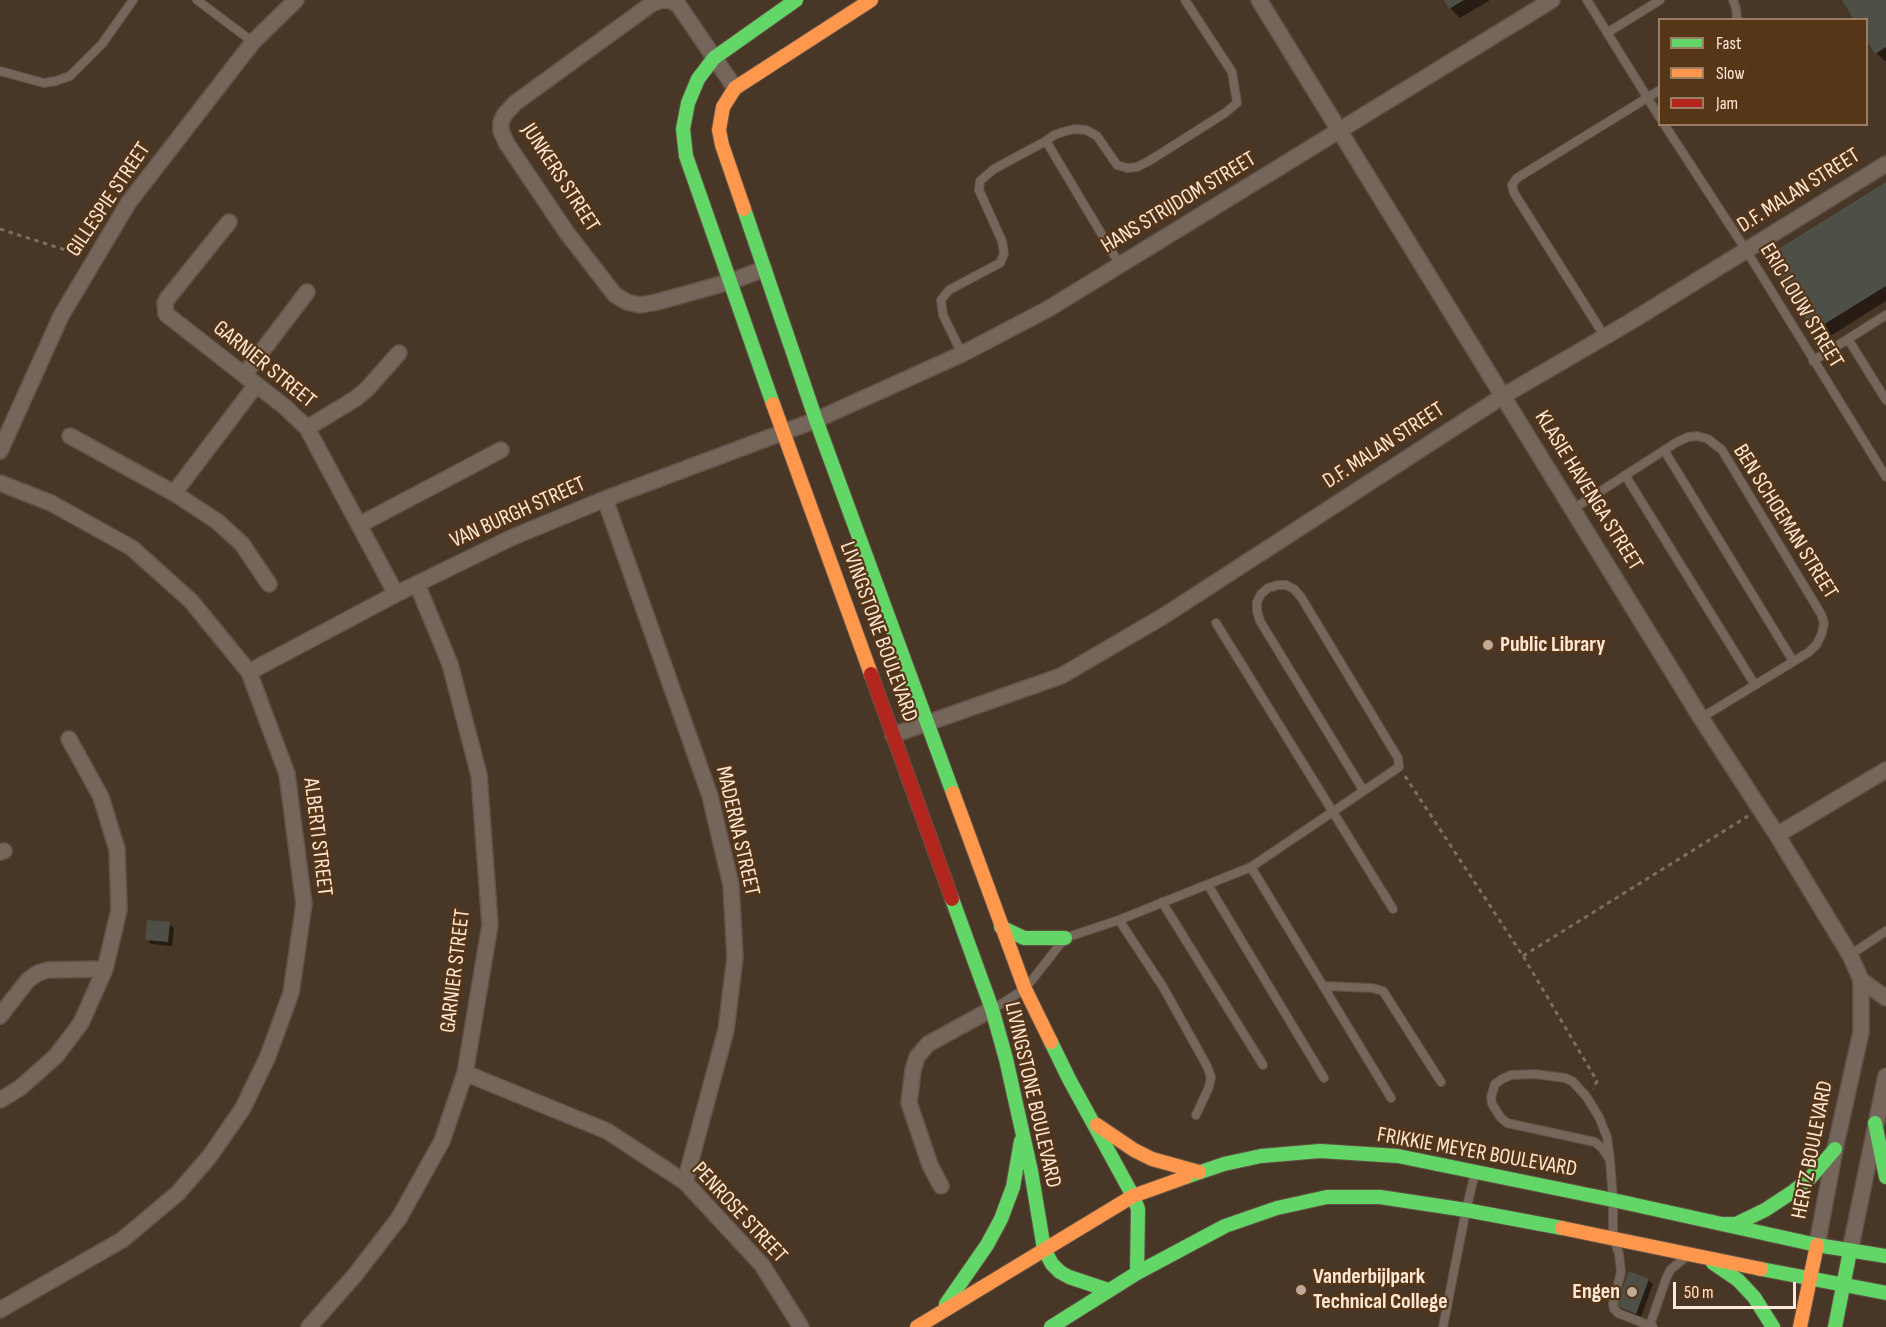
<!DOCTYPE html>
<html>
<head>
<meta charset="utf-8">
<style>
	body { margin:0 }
	#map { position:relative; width:1886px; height:1327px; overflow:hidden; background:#483626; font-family:"Sofia Sans Condensed",sans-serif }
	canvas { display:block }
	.legend { position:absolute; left:1658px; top:18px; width:210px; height:108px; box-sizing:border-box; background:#573517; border:2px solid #9a7d64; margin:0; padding:8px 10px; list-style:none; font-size:18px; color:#fee8d7 }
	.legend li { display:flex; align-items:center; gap:12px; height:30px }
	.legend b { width:30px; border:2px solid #9a7d64 }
	.scale { position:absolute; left:1673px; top:1282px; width:123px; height:27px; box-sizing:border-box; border:3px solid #fee8d7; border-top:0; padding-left:8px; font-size:18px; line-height:21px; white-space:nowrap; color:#fee8d7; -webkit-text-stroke:4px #573517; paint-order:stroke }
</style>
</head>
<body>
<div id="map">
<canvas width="1886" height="1327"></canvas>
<ul class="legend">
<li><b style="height:8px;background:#63d668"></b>Fast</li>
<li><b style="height:8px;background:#ff974d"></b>Slow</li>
<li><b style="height:8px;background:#b3261e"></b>Jam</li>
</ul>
<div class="scale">50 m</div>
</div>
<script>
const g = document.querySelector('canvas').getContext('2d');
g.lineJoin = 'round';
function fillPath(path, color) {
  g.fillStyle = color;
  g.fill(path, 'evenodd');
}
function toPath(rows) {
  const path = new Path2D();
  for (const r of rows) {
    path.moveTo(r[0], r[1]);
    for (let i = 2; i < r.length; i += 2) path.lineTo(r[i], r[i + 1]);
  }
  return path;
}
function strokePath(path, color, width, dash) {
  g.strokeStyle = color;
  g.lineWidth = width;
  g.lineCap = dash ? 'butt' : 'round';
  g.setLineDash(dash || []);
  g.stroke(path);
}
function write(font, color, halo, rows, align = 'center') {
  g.font = font + ' "Sofia Sans Condensed",sans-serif';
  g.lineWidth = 4.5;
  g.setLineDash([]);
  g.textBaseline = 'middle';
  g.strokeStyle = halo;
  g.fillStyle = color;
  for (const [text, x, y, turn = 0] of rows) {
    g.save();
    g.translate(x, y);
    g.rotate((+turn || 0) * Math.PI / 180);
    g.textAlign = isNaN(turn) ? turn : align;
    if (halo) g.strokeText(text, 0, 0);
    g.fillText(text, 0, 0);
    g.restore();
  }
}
const shadow = toPath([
	[1445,0,1490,0,1460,18,1450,8],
	[1844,0,1886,0,1886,62,1876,53,1866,20],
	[1886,184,1886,301,1824,340,1815,330],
	[169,924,174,928,172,946,151,944,147,939],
	[1648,1280,1653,1284,1641,1317,1622,1310,1618,1306]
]);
const building = toPath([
	[1444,0,1464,0,1449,9],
	[1842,0,1886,0,1886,47,1875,54,1866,40,1866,20,1854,20],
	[1886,182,1886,286,1813,331,1767,256],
	[147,920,170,922,168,942,145,940],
	[1629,1271,1649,1279,1636,1314,1616,1306]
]);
const path = toPath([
	[0,229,81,255],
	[1405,776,1523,956,1597,1081,1593,1089],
	[1523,956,1748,816]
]);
const lane = toPath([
	[197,0,253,42],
	[1587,0,1660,118],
	[1733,0,1736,8,1737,20],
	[1607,33,1660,0],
	[0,71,44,83,56,81,70,76,102,44,133,0],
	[1664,124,1746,250,1886,477],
	[1120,265,1046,141,1054,135,1063,132,1074,129,1086,130,1097,136,1117,165,1127,168,1137,167,1149,161,1225,113,1237,103,1232,72,1185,0],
	[1605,337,1514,193,1512,185,1517,178,1660,90],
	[1848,339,1886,400],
	[962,354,943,315,941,300,949,290,1000,263,1004,254,1002,241,979,190,980,181,994,169,1046,141],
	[1813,361,1886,315],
	[1664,450,1793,661],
	[1625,475,1755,685],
	[1573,509,1677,442,1688,437,1697,436,1708,439,1722,450,1821,614,1824,623,1822,633,1817,644,1809,652,1701,718],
	[1216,623,1393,909],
	[1251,867,1391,1098],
	[1208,885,1324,1078],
	[1162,902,1263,1065],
	[1119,920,1163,987,1207,1066,1211,1077,1209,1087,1196,1115],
	[1850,955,1886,931],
	[1324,986,1372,988,1383,991,1441,1082],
	[993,1009,1025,989,1065,938,1119,920,1251,867,1399,767,1398,758,1301,597,1294,589,1286,585,1278,585,1268,588,1261,594,1257,602,1257,611,1260,621,1363,790],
	[1610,1160,1607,1137,1599,1117,1586,1096,1572,1081,1565,1078,1535,1074,1511,1075,1502,1079,1495,1084,1491,1097,1492,1104,1501,1118,1507,1123,1595,1142,1602,1148,1610,1160,1613,1200,1613,1237,1619,1254,1621,1272,1613,1304,1614,1309,1618,1313,1653,1327],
	[1650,1325,1666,1279,1670,1270,1686,1257],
	[1443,1327,1466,1210,1475,1173]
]);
const street = toPath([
	[663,0,653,3,515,103,505,114,501,122,501,131,507,144,567,233,615,295,627,302,640,305,657,302,729,282,764,269],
	[665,0,672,1,679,6,735,88],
	[1259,0,1701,718,1777,835,1850,955,1861,980,1886,998],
	[229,222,167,299,165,303,166,314,285,407,307,428,396,594],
	[244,375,307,292],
	[256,385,174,493,218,522,242,544,269,584],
	[307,428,355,399,367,389,399,353],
	[70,436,174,493],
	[0,451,61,316,129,202,253,42,296,0],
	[0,483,51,503,132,548,191,601,249,672,287,774,304,904,291,993,268,1056,243,1108,210,1156,178,1193,122,1240,0,1310],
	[605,499,710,796,731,885,735,957,726,1030,685,1182],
	[359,525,501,450],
	[249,672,396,594,513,537,605,499,816,420,962,354,1048,309,1552,0],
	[893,735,1061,676,1162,617,1503,396,1630,322,1886,164],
	[1777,835,1886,770],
	[0,852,4,851],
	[0,1016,28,980,38,973,48,970,105,969],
	[465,1073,607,1131,685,1182,762,1265,801,1327],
	[0,1100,20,1088,56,1056,81,1023,105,969,119,910,117,849,101,797,69,739],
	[941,1186,930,1165,909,1103,913,1070,917,1057,928,1044,992,1009],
	[1817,1245,1835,1149,1861,1032,1861,980],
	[1850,1251,1886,1076],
	[309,1327,355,1275,399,1218,442,1141,465,1073,490,925,479,775,450,664,417,584]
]);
const fast = toPath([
	[744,209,816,420,953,793],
	[773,404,686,156,683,129,688,103,698,79,714,58,796,0],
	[952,899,992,1009,1006,1059,1031,1171,1044,1249,1052,1264,1060,1272,1069,1277,1108,1290],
	[1001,927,1024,938,1065,938],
	[1051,1042,1069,1079,1133,1196,1138,1209,1137,1273],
	[1875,1123,1886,1177],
	[1186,1177,1224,1164,1261,1156,1320,1151,1398,1156,1613,1200,1817,1245,1886,1256],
	[1724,1224,1736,1224,1765,1210,1794,1191,1811,1177,1835,1149],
	[1713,1263,1738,1280,1754,1297,1773,1327],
	[1761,1269,1886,1293],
	[946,1304,987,1245,1001,1219,1013,1187,1021,1141],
	[1051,1327,1137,1273,1225,1226,1277,1208,1327,1197,1380,1197,1466,1210,1562,1228],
	[1835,1327,1850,1251]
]);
const slow = toPath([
	[744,209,722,145,719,130,723,107,735,88,871,0],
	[773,404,871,674],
	[953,793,1025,989,1051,1042],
	[1097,1125,1134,1150,1152,1159,1199,1172],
	[1562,1228,1761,1269],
	[917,1327,1133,1196,1186,1177],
	[1800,1327,1817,1245]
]);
const jam = toPath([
	[871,674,952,899]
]);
const markers = [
	[1488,645,6,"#beaa99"],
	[1301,1290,6,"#beaa99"],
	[1632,1292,6,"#beaa99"]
];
const streetNames = [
	["JUNKERS STREET",560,178,57],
	["D.F. MALAN STREET",1799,191,-32],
	["GILLESPIE STREET",109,200,-56],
	["HANS STRIJDOM STREET",1179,203,-31],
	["ERIC LOUW STREET",1801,306,59],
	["GARNIER STREET",264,365,39],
	["D.F. MALAN STREET",1384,446,-33],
	["KLASIE HAVENGA STREET",1588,491,58],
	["VAN BURGH STREET",518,513,-24],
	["BEN SCHOEMAN STREET",1785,522,58],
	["LIVINGSTONE BOULEVARD",878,632,70],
	["MADERNA STREET",737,831,77],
	["ALBERTI STREET",317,837,83],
	["GARNIER STREET",456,971,-83],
	["LIVINGSTONE BOULEVARD",1032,1095,77],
	["HERTZ BOULEVARD",1813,1150,-79],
	["FRIKKIE MEYER BOULEVARD",1477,1153,10],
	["PENROSE STREET",739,1213,47]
];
const poiNames = [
	["Public Library",1500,645],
	["Vanderbijlpark",1313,1277],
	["Technical College",1313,1302],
	["Engen",1620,1292,"right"]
];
fillPath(shadow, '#0007');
fillPath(building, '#4e4f46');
strokePath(lane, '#635245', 10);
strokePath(street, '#635245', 18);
strokePath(fast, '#635245', 16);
strokePath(slow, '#635245', 16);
strokePath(jam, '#635245', 16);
strokePath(path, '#7c6e63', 3, [4.5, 4.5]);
strokePath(lane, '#75665b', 8);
strokePath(street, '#75665b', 15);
strokePath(fast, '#63d668', 14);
strokePath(slow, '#ff974d', 14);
strokePath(jam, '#b3261e', 14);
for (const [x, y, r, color] of markers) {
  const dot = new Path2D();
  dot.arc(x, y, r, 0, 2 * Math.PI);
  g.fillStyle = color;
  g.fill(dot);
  strokePath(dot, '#573517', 2);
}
write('22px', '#fee8d7', '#573517', streetNames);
write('bold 22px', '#fee8d7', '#573517', poiNames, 'left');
</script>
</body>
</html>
